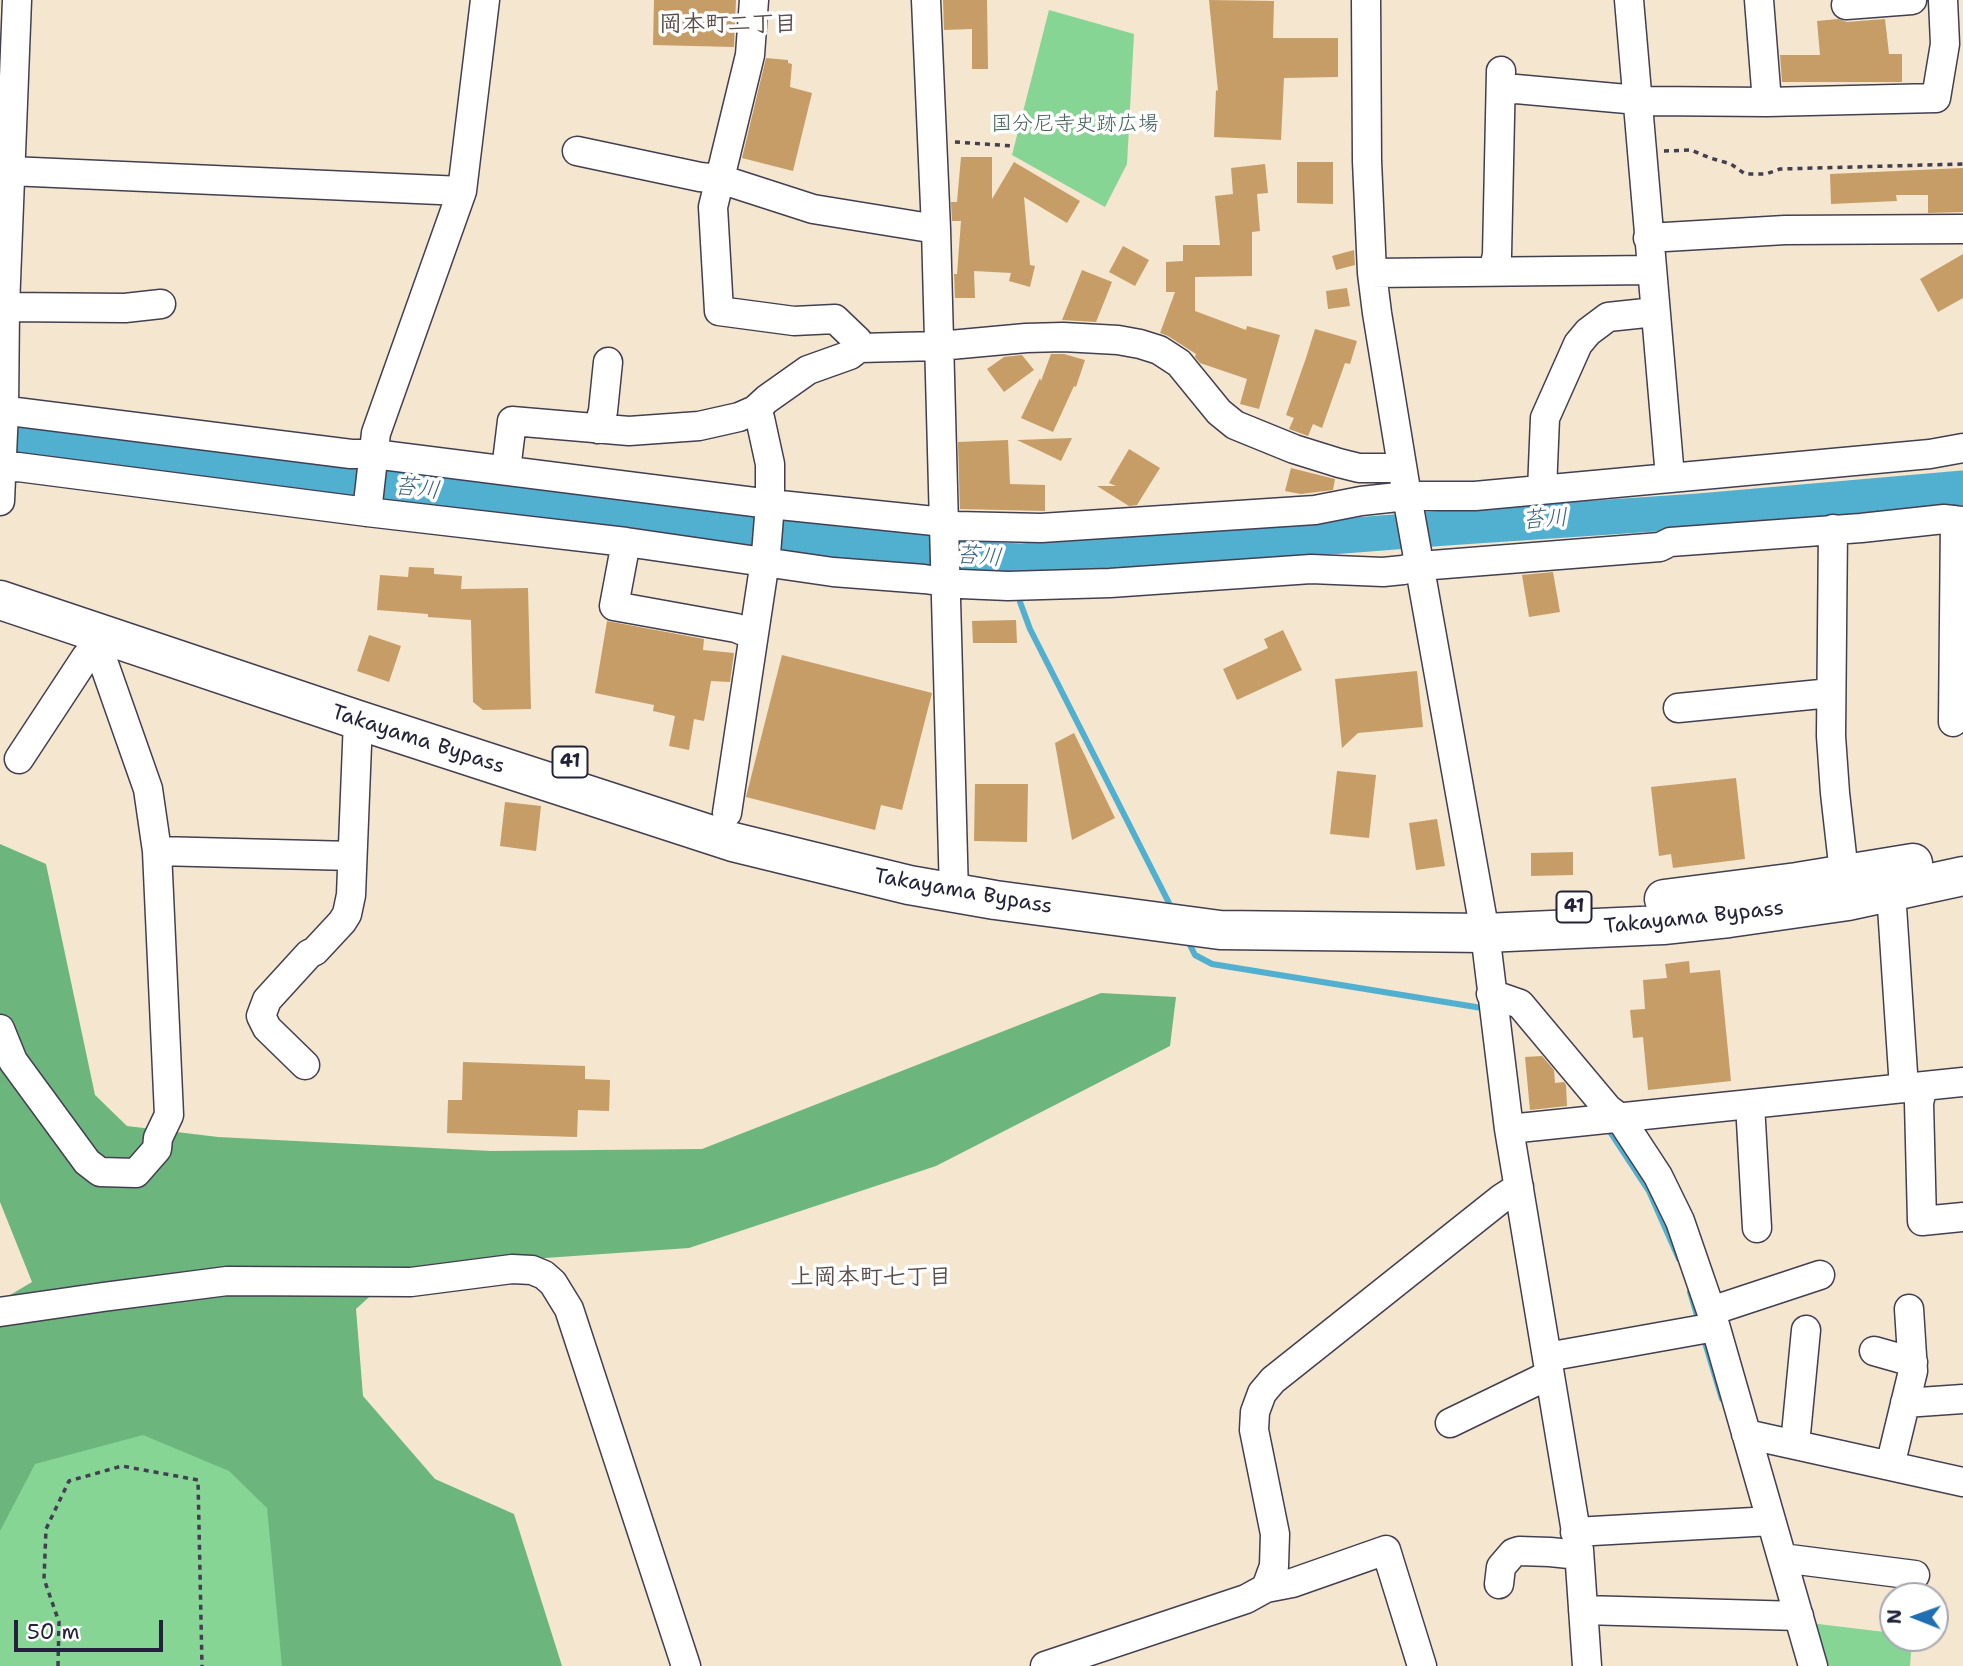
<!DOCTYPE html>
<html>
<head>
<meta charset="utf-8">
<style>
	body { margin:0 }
	#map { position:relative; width:1963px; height:1666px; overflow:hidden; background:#f4e6cf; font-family:"Shantell Sans",sans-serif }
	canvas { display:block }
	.north { position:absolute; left:1879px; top:1582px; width:70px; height:70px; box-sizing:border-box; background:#fff; border:2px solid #a7a7b1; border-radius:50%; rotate:271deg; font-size:19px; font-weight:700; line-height:28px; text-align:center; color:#22223b }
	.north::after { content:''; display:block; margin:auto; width:24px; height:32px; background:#1f6fb2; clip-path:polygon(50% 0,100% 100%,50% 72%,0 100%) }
	.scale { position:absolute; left:14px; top:1620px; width:149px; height:32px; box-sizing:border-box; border:4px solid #22223b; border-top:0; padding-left:9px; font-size:21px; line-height:24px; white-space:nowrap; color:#22223b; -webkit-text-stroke:5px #fff; paint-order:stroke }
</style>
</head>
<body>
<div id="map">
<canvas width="1963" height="1666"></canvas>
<div class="north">N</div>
<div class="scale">50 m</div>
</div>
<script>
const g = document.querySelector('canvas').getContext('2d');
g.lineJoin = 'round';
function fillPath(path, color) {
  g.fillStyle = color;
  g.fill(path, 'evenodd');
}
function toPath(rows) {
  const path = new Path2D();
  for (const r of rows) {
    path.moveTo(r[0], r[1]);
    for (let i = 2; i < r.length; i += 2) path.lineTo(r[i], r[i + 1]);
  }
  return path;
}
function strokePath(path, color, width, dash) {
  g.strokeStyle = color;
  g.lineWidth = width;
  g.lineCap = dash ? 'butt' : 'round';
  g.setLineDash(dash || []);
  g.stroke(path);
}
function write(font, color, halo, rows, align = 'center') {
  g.font = font + ' "Shantell Sans","Klee One",sans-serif';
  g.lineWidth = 7;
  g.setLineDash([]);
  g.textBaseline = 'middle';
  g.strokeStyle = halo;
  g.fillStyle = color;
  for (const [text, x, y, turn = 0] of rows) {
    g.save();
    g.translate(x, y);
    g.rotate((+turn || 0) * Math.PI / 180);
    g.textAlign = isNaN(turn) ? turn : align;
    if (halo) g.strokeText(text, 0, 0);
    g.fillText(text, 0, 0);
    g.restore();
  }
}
const green = toPath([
	[1049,10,1134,34,1127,164,1105,207,1012,155],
	[243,1293,313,1666,0,1666,0,1325],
	[1810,1623,1893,1633,1893,1638,1912,1638,1910,1666,1821,1666]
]);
const forest = toPath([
	[0,844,46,864,95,1095,127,1126,218,1137,491,1151,702,1149,1101,993,1176,997,1170,1046,936,1166,689,1248,401,1268,356,1309,363,1396,435,1479,514,1514,562,1666,282,1666,267,1508,229,1471,143,1435,35,1464,0,1531,0,1301,32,1282,0,1202]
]);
const stream = toPath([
	[1021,577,1021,561],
	[1020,592,1020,602,1030,629,1172,909],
	[1188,941,1195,955,1212,964,1488,1009],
	[1607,1127,1649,1191,1679,1259],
	[1690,1292,1699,1322],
	[1703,1336,1722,1399]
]);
const river = toPath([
	[0,440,789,535,917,547,963,558,1021,561,1446,528,1699,511,1963,488]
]);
const building = toPath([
	[654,0,736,0,734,47,653,45],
	[943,0,987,0,988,69,972,69,972,29,944,30],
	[1209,0,1274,1,1273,38,1338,38,1338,77,1284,78,1281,140,1214,137,1216,90,1218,91],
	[1838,19,1847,22,1885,19,1889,54,1902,54,1902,82,1782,82,1780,55,1820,55,1817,21],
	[766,58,788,60,788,63,792,64,790,87,812,93,793,171,742,158],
	[961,157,992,157,992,199,1014,162,1080,201,1067,223,1024,197,1030,265,1035,266,1030,287,1009,281,1011,273,974,271,975,298,955,298,954,274,957,274,961,221,952,221,951,202,957,202],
	[1297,162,1333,162,1333,204,1297,203],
	[1265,164,1268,193,1257,194,1260,231,1252,232,1252,276,1195,277,1195,311,1246,330,1247,326,1280,335,1259,409,1240,404,1247,379,1200,363,1195,357,1196,354,1168,336,1160,333,1175,292,1166,292,1166,262,1183,261,1183,245,1220,245,1215,196,1233,194,1231,168],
	[1963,168,1963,212,1928,213,1928,195,1896,195,1897,201,1831,204,1830,174],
	[1123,246,1149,260,1135,286,1109,272],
	[1354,250,1355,265,1336,270,1332,256],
	[1963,254,1963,298,1938,312,1920,279],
	[1082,270,1112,282,1096,322,1062,320],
	[1347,288,1350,306,1328,309,1326,291],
	[1315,329,1357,341,1350,364,1345,363,1322,428,1313,424,1308,436,1289,429,1294,418,1286,415,1306,358],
	[1051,354,1064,354,1085,360,1076,387,1074,386,1053,432,1021,418,1040,378,1041,381],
	[1022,355,1034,370,1004,392,987,369,1004,357],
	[1072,438,1061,461,1017,440],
	[1008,440,1010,484,1045,485,1045,511,960,509,958,442],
	[1129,449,1160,468,1137,505,1129,506,1097,486,1116,486,1109,483],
	[1291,468,1335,479,1333,490,1301,494,1285,491],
	[409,567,434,568,434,574,462,576,461,589,528,588,531,709,483,710,473,702,471,620,428,617,428,614,377,610,380,575,408,577],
	[1553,572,1560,612,1529,617,1522,575],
	[1016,620,1017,643,973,643,972,621],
	[607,621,704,639,703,650,734,653,730,682,711,681,704,721,694,719,689,750,669,746,675,716,653,711,654,705,595,693],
	[1283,630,1302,670,1237,700,1223,669,1268,648,1264,639],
	[369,635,401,646,389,682,357,671],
	[782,655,932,693,902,810,881,805,875,830,746,797],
	[1417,671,1423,727,1358,733,1342,748,1335,679],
	[1074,733,1115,818,1072,840,1055,743],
	[1337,771,1376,775,1369,838,1330,834],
	[1736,778,1745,859,1673,868,1671,854,1659,856,1651,787],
	[975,784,1028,784,1027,842,974,841],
	[505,802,541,806,536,851,500,846],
	[1437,819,1445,866,1416,870,1409,823],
	[1573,852,1573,875,1531,876,1531,853],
	[1689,961,1690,973,1720,970,1731,1081,1648,1090,1643,1037,1633,1038,1630,1010,1645,1009,1643,980,1667,978,1665,964],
	[1542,1056,1554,1070,1555,1083,1564,1082,1566,1085,1567,1106,1530,1110,1525,1057],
	[463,1062,585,1066,585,1079,610,1080,609,1111,578,1110,577,1137,447,1133,448,1100,462,1100]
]);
const path = toPath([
	[955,142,1013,146],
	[1664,151,1691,150,1710,158,1731,164,1745,174,1766,174,1780,169,1963,164],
	[58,1666,59,1622,44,1579,46,1529,69,1481,122,1466,198,1480,202,1666]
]);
const minor = toPath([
	[754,0,750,55,713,207,719,311,794,321,835,319,858,341,859,348],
	[926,0,936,229,954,894],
	[1366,0,1367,161,1372,273,1377,313,1407,496,1485,933,1509,1129,1579,1550,1587,1666],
	[1629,0,1670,477],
	[1759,0,1767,102],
	[1846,5,1912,0],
	[1501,91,1516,89,1649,101,1767,102,1936,98,1945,44,1943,0],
	[577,151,700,177,720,179,813,209,936,229],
	[10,171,462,191],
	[1648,238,1785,230,1963,229],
	[1493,271,1497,255,1501,71],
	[1372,273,1651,270],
	[5,307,125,308,161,304],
	[0,410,351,454,374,454,770,504,944,522,956,526,1041,528,1315,510,1361,501,1407,496,1475,496,1930,454,1963,448],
	[598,429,603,411,608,362],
	[2,468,18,467,367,512,626,542,833,572,924,579,961,584,1008,586,1110,583,1311,569,1383,572,1403,570,1420,566,1660,547,1670,542,1861,528,1944,519,1963,521],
	[506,470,512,421,629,431,699,426,739,417,755,410,767,399,808,370,850,355,859,348,939,346,1026,338,1063,337,1118,340,1140,344,1159,350,1179,363,1219,412,1235,425,1294,449,1339,463,1359,468,1402,468],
	[1542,490,1545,418,1578,344,1588,332,1608,317,1655,312],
	[0,501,4,410,5,307,17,0],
	[367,512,376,433,462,191,485,0],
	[1833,529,1831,736,1835,793,1844,873],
	[626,542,614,606,736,628,753,635],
	[1678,708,1831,693],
	[1953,722,1955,520],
	[19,759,86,657,97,644],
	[727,813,766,554,770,504,770,464,760,418],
	[157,851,352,856],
	[1892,907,1904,1088],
	[1491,994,1520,1004,1608,1109,1620,1118,1658,1176,1680,1221,1711,1311,1813,1666],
	[0,1029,13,1061,87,1162,100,1172,136,1173,157,1149,158,1138,169,1115,157,851,148,789,97,644,101,634],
	[305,1065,267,1028,261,1016,267,1000,309,954,315,951,342,922,347,914,351,895,358,720],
	[1923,1086,1919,1103,1922,1221,1963,1217],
	[1750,1104,1757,1228],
	[1509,1129,1963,1082],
	[1711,1311,1820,1275],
	[0,1312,103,1297,227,1281,411,1282,512,1269,532,1270,544,1275,553,1283,569,1309,686,1666],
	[1874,1351,1913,1362],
	[1547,1357,1715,1327],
	[1905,1403,1963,1399],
	[1450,1423,1549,1375],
	[1746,1434,1963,1482],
	[1791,1444,1796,1434,1806,1330],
	[1890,1466,1913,1371,1909,1309],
	[1575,1532,1771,1521],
	[1782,1558,1915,1575],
	[1499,1584,1501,1567,1513,1553,1519,1551,1550,1552,1579,1555],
	[1266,1588,1292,1583,1386,1550,1422,1666],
	[1583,1610,1799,1616],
	[1045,1666,1246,1599,1266,1588,1274,1566,1275,1534,1254,1430,1255,1412,1262,1393,1273,1380,1502,1198,1519,1187]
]);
const highway = toPath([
	[0,600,358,720,733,842,909,885,995,900,1220,930,1485,933,1663,925,1729,918,1848,901,1963,876],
	[1664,899,1797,882,1913,863]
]);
const shields = [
	[570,762,35],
	[1574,907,35]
];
const shieldNames = [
	["41",570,762],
	["41",1574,907]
];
const parkNames = [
	["国分尼寺史跡広場",1075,125]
];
const streetNames = [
	["Takayama Bypass",418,740,18],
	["Takayama Bypass",963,892,10],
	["Takayama Bypass",1694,918,-6]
];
const neighbourhoodNames = [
	["岡本町二丁目",728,25],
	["上岡本町七丁目",871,1278]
];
const waterNames = [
	["苔川",417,489,7],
	["苔川",1545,520,-4],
	["苔川",979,557,5]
];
fillPath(green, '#86d594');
fillPath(forest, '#6cb67e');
strokePath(stream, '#51b0d0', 6);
strokePath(river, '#51b0d0', 35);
fillPath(building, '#c69d67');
strokePath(minor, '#423f51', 31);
strokePath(highway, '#423f51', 41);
strokePath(path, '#423f51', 3.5, [5, 5]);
strokePath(minor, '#fff', 28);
strokePath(highway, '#fff', 38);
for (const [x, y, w] of shields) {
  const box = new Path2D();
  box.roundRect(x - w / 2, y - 15.5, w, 31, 5);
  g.fillStyle = '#fff';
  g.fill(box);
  strokePath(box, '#22223b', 2);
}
write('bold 19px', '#22223b', null, shieldNames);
write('21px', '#45615a', '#fff', parkNames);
write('21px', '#22223b', '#fff', streetNames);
write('bold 23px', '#5b4d4a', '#fff', neighbourhoodNames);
write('italic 23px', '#37627e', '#fff', waterNames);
</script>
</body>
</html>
